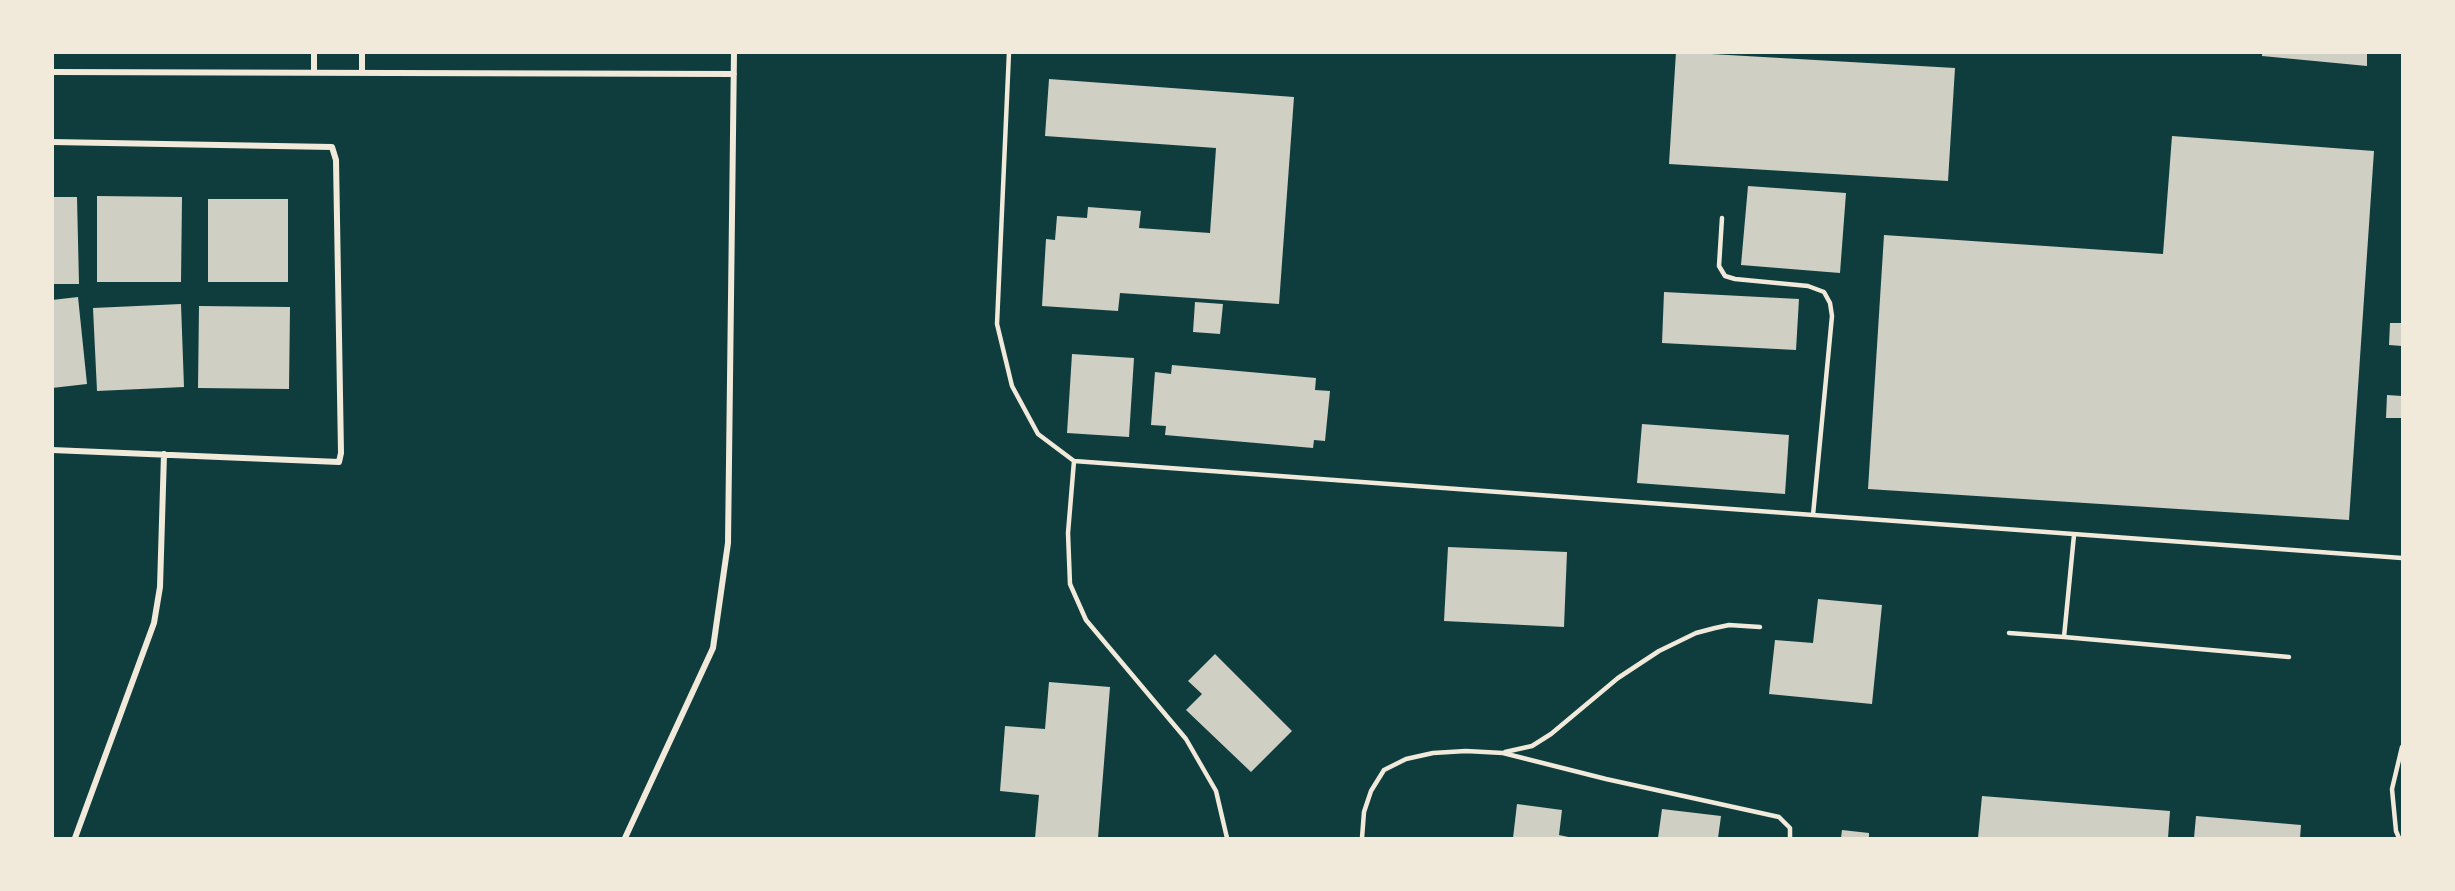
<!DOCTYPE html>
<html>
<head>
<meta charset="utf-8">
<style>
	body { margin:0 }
	#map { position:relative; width:2455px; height:891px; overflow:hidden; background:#0f3d3e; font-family:Manrope,sans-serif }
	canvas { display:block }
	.frame { position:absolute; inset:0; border:54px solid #f1e9da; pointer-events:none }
</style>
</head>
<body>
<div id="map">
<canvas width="2455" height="891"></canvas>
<div class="frame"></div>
</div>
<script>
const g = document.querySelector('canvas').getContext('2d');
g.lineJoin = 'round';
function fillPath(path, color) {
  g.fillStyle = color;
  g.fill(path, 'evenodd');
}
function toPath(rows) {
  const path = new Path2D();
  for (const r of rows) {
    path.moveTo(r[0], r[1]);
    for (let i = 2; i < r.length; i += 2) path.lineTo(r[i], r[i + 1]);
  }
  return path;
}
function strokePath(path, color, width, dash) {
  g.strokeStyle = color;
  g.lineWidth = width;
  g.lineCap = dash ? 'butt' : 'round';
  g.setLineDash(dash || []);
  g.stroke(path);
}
const building = toPath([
	[1676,52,1955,68,1948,181,1669,164],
	[2262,52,2367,52,2367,66,2262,56],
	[1049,79,1294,97,1279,304,1120,293,1118,311,1042,306,1046,239,1055,240,1057,216,1087,218,1088,207,1141,211,1139,228,1210,233,1216,148,1045,136],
	[2172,136,2374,151,2349,520,1868,489,1884,235,2163,254],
	[1748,186,1846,193,1840,273,1741,265],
	[97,196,182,197,181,282,97,282],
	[52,197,77,197,79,284,52,284],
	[208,199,288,199,288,282,208,282],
	[1664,292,1799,299,1796,350,1662,343],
	[78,297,87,384,52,388,52,300],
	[1195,302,1223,304,1220,334,1193,332],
	[181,304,184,387,97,391,93,308],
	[199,306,290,307,289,389,198,388],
	[2390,323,2402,323,2402,346,2389,345],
	[1072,354,1134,358,1129,437,1067,433],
	[1172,365,1316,378,1315,390,1330,391,1325,441,1314,440,1313,448,1165,435,1166,426,1151,425,1155,372,1171,374],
	[2387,395,2402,396,2402,418,2386,418],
	[1642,424,1789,435,1785,494,1637,483],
	[1448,547,1567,552,1564,627,1444,621],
	[1818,599,1882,605,1872,704,1769,694,1775,640,1813,643],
	[1215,654,1292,731,1251,772,1186,710,1202,694,1188,681],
	[1049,682,1110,687,1098,838,1035,838,1039,795,1000,791,1005,726,1045,729],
	[1982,796,2170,811,2168,838,1978,838],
	[1517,804,1562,810,1559,835,1573,838,1513,838],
	[1662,809,1721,816,1718,838,1658,838],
	[2196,816,2301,825,2300,838,2194,838],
	[1842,830,1869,833,1869,838,1841,838]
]);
const service = toPath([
	[1009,52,997,324,1012,386,1038,434,1074,461,2402,558],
	[1722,218,1719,266,1725,276,1735,279,1808,286,1824,292,1830,303,1832,316,1813,515],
	[1074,461,1068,533,1070,584,1086,620,1186,739,1216,791,1227,838],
	[2074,535,2064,637,2289,657],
	[2009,633,2064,637],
	[1505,752,1532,746,1551,734,1618,678,1659,651,1696,633,1715,628,1729,625,1760,627],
	[1362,838,1364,812,1371,791,1384,770,1406,759,1433,753,1466,751,1503,753,1606,779,1779,817,1790,828,1790,838],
	[2399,838,2396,831,2392,789,2402,747]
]);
const minor = toPath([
	[362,52,362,73],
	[52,72,734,74],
	[314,72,314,52],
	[52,142,332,147,336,160,341,453,339,462,52,450],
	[75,838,154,623,160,587,164,454],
	[625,838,713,648,728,543,734,52]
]);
fillPath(building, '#cfcfc3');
strokePath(service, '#f1e9da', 4.5);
strokePath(minor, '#f1e9da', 6);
</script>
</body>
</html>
